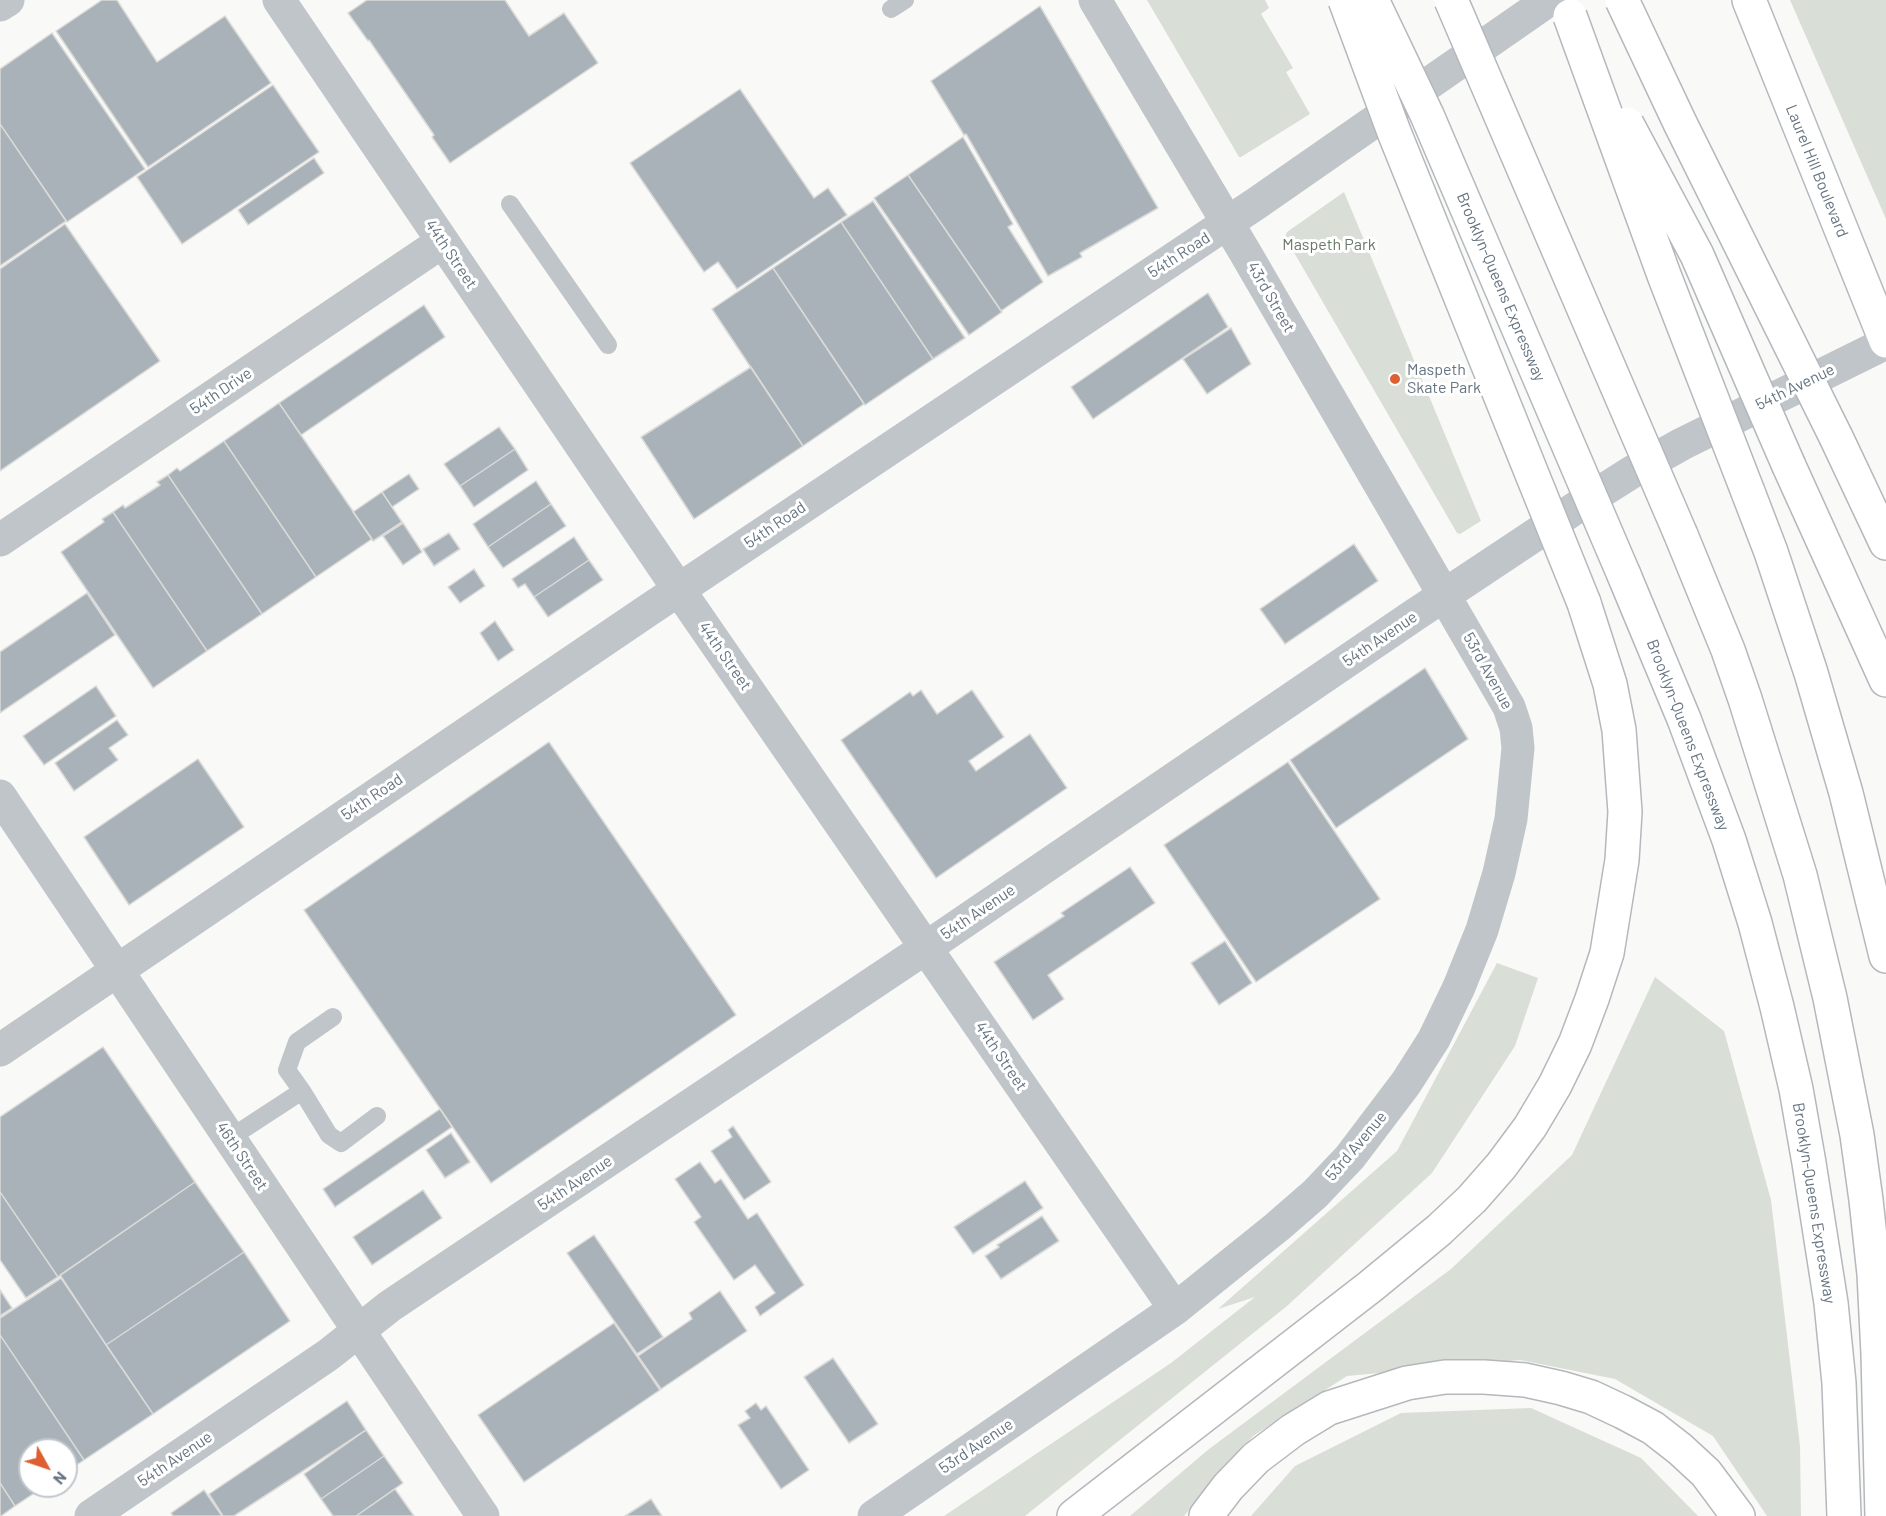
<!DOCTYPE html>
<html>
<head>
<meta charset="utf-8">
<style>
	body { margin:0 }
	#map { position:relative; width:1886px; height:1516px; overflow:hidden; background:#f9f9f7; font-family:Barlow,sans-serif }
	canvas { display:block }
	.north { position:absolute; left:18px; top:1438px; width:60px; height:60px; box-sizing:border-box; background:#fff; border:2px solid #c1c7cd; border-radius:50%; rotate:130deg; font-size:16px; font-weight:700; line-height:24px; text-align:center; color:#657481 }
	.north::after { content:''; display:block; margin:auto; width:21px; height:27px; background:#de5f31; clip-path:polygon(50% 0,100% 100%,50% 72%,0 100%) }
</style>
</head>
<body>
<div id="map">
<canvas width="1886" height="1516"></canvas>
<div class="north">N</div>
</div>
<script>
const g = document.querySelector('canvas').getContext('2d');
g.lineJoin = 'round';
function fillPath(path, color) {
  g.fillStyle = color;
  g.fill(path, 'evenodd');
}
function toPath(rows) {
  const path = new Path2D();
  for (const r of rows) {
    path.moveTo(r[0], r[1]);
    for (let i = 2; i < r.length; i += 2) path.lineTo(r[i], r[i + 1]);
  }
  return path;
}
function strokePath(path, color, width, dash) {
  g.strokeStyle = color;
  g.lineWidth = width;
  g.lineCap = dash ? 'butt' : 'round';
  g.setLineDash(dash || []);
  g.stroke(path);
}
function write(font, color, halo, rows, align = 'center') {
  g.font = font + ' Barlow,sans-serif';
  g.lineWidth = 6;
  g.setLineDash([]);
  g.textBaseline = 'middle';
  g.strokeStyle = halo;
  g.fillStyle = color;
  for (const [text, x, y, turn = 0] of rows) {
    g.save();
    g.translate(x, y);
    g.rotate((+turn || 0) * Math.PI / 180);
    g.textAlign = isNaN(turn) ? turn : align;
    if (halo) g.strokeText(text, 0, 0);
    g.fillText(text, 0, 0);
    g.restore();
  }
}
const green = toPath([
	[1147,0,1265,0,1269,8,1261,14,1293,68,1286,72,1310,114,1241,157,1239,157],
	[1790,0,1886,0,1886,219],
	[1344,192,1481,521,1460,534,1457,533,1285,237,1287,232],
	[1497,963,1538,978,1515,1046,1432,1173,1287,1306,1025,1516,944,1516,1171,1363,1255,1297,1218,1309,1397,1151],
	[1655,977,1724,1031,1771,1200,1800,1446,1801,1516,1767,1516,1713,1436,1615,1379,1520,1360,1347,1376,1253,1436,1184,1516,1130,1516,1209,1449,1451,1269,1572,1155],
	[1531,1408,1641,1458,1698,1516,1251,1516,1295,1466,1401,1413]
]);
const building = toPath([
	[102,0,117,0,157,62,225,16,271,83,148,167,56,31,102,0],
	[367,0,505,0,529,36,564,13,598,63,450,163,432,137,434,135,369,40,368,41,348,13,367,0],
	[1040,6,1158,208,1080,253,1082,257,1048,276,966,134,964,135,931,81,1040,6],
	[52,33,145,169,67,222,0,124,0,69,52,33],
	[273,85,319,152,182,244,137,177,273,85],
	[740,89,814,198,828,188,847,215,737,289,718,262,704,272,630,163,740,89],
	[0,124,66,221,0,266,0,124],
	[963,137,1013,224,1008,227,1043,282,1001,311,908,175,963,137],
	[314,158,324,173,248,225,238,210,314,158],
	[908,175,1002,312,969,335,874,198,908,175],
	[873,201,965,338,933,359,841,222,873,201],
	[841,222,933,359,865,405,773,268,841,222],
	[65,224,160,361,0,471,0,269,65,224],
	[773,268,864,404,803,446,712,309,773,268],
	[1208,293,1228,327,1093,419,1071,387,1208,293],
	[424,305,445,337,301,435,279,403,424,305],
	[1231,328,1251,364,1207,394,1183,359,1231,328],
	[751,367,803,446,694,519,641,437,751,367],
	[279,403,372,539,316,577,224,441,279,403],
	[499,427,515,449,460,486,444,464,499,427],
	[224,441,316,577,262,614,168,475,177,468,180,471,224,441],
	[515,449,528,470,474,507,460,486,515,449],
	[409,474,419,489,392,507,382,492,409,474],
	[168,475,262,614,207,651,113,512,123,505,125,508,160,485,157,482,168,475],
	[536,481,551,504,488,547,473,524,536,481],
	[382,492,402,522,373,541,353,512,382,492],
	[551,504,566,526,503,568,488,547,551,504],
	[113,512,207,651,153,688,61,552,104,522,102,519,113,512],
	[403,523,422,552,403,565,383,536,403,523],
	[449,533,460,549,434,566,423,549,449,533],
	[574,537,589,560,534,597,525,584,518,588,512,579,574,537],
	[1354,544,1378,581,1285,644,1260,609,1354,544],
	[589,560,603,580,548,617,534,597,589,560],
	[474,569,485,586,460,603,448,587,474,569],
	[87,593,115,635,0,713,0,652,87,593],
	[495,621,514,650,498,661,480,633,495,621],
	[1425,668,1468,739,1336,828,1290,760,1425,668],
	[96,686,116,716,44,765,23,736,96,686],
	[921,690,937,714,972,690,1004,737,969,761,976,771,1030,734,1067,788,936,878,841,740,910,692,913,696,921,690],
	[117,720,128,735,109,748,118,760,74,791,55,763,117,720],
	[549,742,736,1015,491,1183,304,910,549,742],
	[198,759,244,827,129,905,84,837,198,759],
	[1288,762,1380,899,1256,982,1164,845,1288,762],
	[1130,867,1155,903,1048,975,1064,999,1033,1020,994,962,1064,916,1061,913,1130,867],
	[1225,941,1252,983,1219,1005,1191,963,1225,941],
	[103,1047,195,1182,58,1277,0,1192,0,1117,103,1047],
	[440,1109,452,1127,335,1207,323,1189,440,1109],
	[733,1126,771,1182,744,1200,711,1151,732,1137,728,1130,733,1126],
	[451,1133,470,1162,445,1178,426,1150,451,1133],
	[700,1162,715,1183,721,1179,748,1219,757,1213,804,1285,760,1316,755,1307,775,1293,755,1265,734,1280,694,1222,701,1217,675,1179,700,1162],
	[1025,1181,1043,1208,973,1254,954,1227,1025,1181],
	[195,1182,244,1252,106,1345,60,1275,195,1182],
	[423,1190,442,1218,372,1265,353,1237,423,1190],
	[0,1192,58,1277,26,1298,0,1260,0,1192],
	[1042,1216,1059,1241,1001,1279,985,1256,999,1247,997,1245,1042,1216],
	[594,1235,663,1337,637,1354,567,1253,594,1235],
	[244,1252,290,1321,153,1414,106,1345,244,1252],
	[61,1278,153,1414,84,1460,0,1335,0,1318,61,1278],
	[0,1290,12,1308,0,1316,0,1290],
	[720,1291,747,1331,661,1389,638,1356,692,1319,689,1313,720,1291],
	[614,1323,660,1390,524,1482,478,1415,614,1323],
	[0,1335,84,1460,66,1472,66,1450,30,1450,30,1486,45,1486,15,1506,0,1483,0,1335],
	[833,1358,878,1424,849,1443,804,1377,833,1358],
	[347,1401,366,1430,234,1516,223,1516,209,1494,347,1401],
	[756,1403,761,1410,766,1406,809,1470,781,1489,738,1425,750,1418,745,1411,756,1403],
	[366,1430,384,1456,321,1499,304,1474,366,1430],
	[384,1456,403,1483,356,1516,333,1516,321,1499,384,1456],
	[0,1483,15,1506,1,1516,0,1516,0,1483],
	[395,1489,414,1516,356,1516,395,1489],
	[204,1490,222,1516,173,1516,171,1513,204,1490],
	[651,1499,662,1516,625,1516,651,1499]
]);
const service = toPath([
	[891,9,905,0],
	[510,204,608,345],
	[302,1091,287,1070,297,1042,333,1017],
	[230,1138,302,1091,329,1135,341,1143,377,1116]
]);
const minor = toPath([
	[279,0,679,590,1175,1309],
	[0,5,8,0],
	[0,540,442,242],
	[0,796,483,1516],
	[0,1050,647,611,1257,203,1549,0],
	[91,1516,328,1355,390,1306,927,947,1413,616,1580,505,1632,472,1682,444,1886,343],
	[874,1516,1175,1309,1277,1227,1315,1194,1350,1157,1406,1083,1434,1039,1459,987,1482,930,1499,873,1511,819,1518,748,1516,728,1509,707,1246,254,1095,0]
]);
const secondary = toPath([
	[1749,0,1886,341]
]);
const motorway = toPath([
	[1836,437,1886,543],
	[1789,466,1886,680],
	[1748,492,1771,552,1811,673,1846,793,1886,956],
	[1681,535,1728,650,1745,699,1800,875,1830,998,1857,1135,1866,1200,1874,1274,1878,1354,1882,1516],
	[1624,575,1684,719,1729,840,1755,923,1777,1007,1796,1089,1809,1163,1831,1303,1839,1383,1844,1516],
	[1074,1516,1371,1286,1439,1230,1472,1199,1501,1166,1530,1127,1555,1085,1575,1044,1592,999,1607,953,1622,860,1625,812,1619,730,1610,684,1584,603],
	[1206,1516,1228,1487,1256,1458,1293,1430,1329,1408,1407,1383,1445,1377,1484,1377,1525,1380,1561,1388,1591,1397,1623,1412,1653,1428,1680,1449,1706,1473,1738,1516]
]);
const motorwayBridge = toPath([
	[1345,0,1394,132,1584,603],
	[1372,0,1427,115,1624,575],
	[1451,0,1681,535],
	[1622,0,1680,123,1836,437],
	[1570,16,1664,275,1748,492],
	[1627,124,1697,255,1789,466]
]);
const markers = [
	[1395,379,6,"#de5f31"]
];
const streetNames = [
	["Laurel Hill Boulevard",1817,171,68],
	["44th Street",451,254,56],
	["54th Road",1179,255,-33],
	["Brooklyn-Queens Expressway",1501,287,67],
	["43rd Street",1271,297,60],
	["54th Avenue",1795,387,-26],
	["54th Drive",221,391,-34],
	["54th Road",775,525,-34],
	["54th Avenue",1380,639,-34],
	["44th Street",725,656,55],
	["53rd Avenue",1488,671,61],
	["Brooklyn-Queens Expressway",1688,735,69],
	["54th Road",372,797,-34],
	["54th Avenue",978,912,-34],
	["44th Street",1001,1056,56],
	["53rd Avenue",1356,1146,-50],
	["46th Street",242,1156,56],
	["54th Avenue",575,1183,-34],
	["Brooklyn-Queens Expressway",1814,1203,81],
	["53rd Avenue",976,1446,-34],
	["54th Avenue",175,1459,-34]
];
const parkNames = [
	["Maspeth Park",1329,245]
];
const poiNames = [
	["Maspeth",1407,370],
	["Skate Park",1407,388]
];
fillPath(green, '#d9ded6');
fillPath(building, '#a9b2b8');
strokePath(building, '#dbdbd9', 1.5);
strokePath(secondary, '#b5babf', 36);
strokePath(motorway, '#b4b8bc', 36);
strokePath(service, '#c0c5c9', 18);
strokePath(minor, '#c0c5c9', 33);
strokePath(secondary, '#fff', 33);
strokePath(motorway, '#fff', 33);
strokePath(motorwayBridge, '#b4b8bc', 36, []);
strokePath(motorwayBridge, '#fff', 33);
for (const [x, y, r, color] of markers) {
  const dot = new Path2D();
  dot.arc(x, y, r, 0, 2 * Math.PI);
  g.fillStyle = color;
  g.fill(dot);
  strokePath(dot, '#fff', 2);
}
write('16px', '#657481', '#fff', streetNames);
write('16px', '#677964', '#fff', parkNames);
write('16px', '#657481', '#fff', poiNames, 'left');
</script>
</body>
</html>
